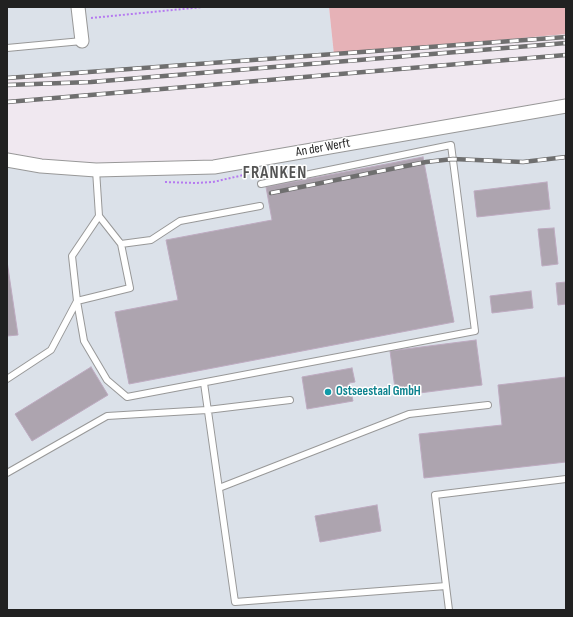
<!DOCTYPE html>
<html>
<head>
<meta charset="utf-8">
<style>
	body { margin:0 }
	#map { position:relative; width:573px; height:617px; overflow:hidden; background:#f0e8f0; font-family:"Sofia Sans Condensed",sans-serif }
	canvas { display:block }
	.frame { position:absolute; inset:0; border:8px solid #212121; pointer-events:none }
</style>
</head>
<body>
<div id="map">
<canvas width="573" height="617"></canvas>
<div class="frame"></div>
</div>
<script>
const g = document.querySelector('canvas').getContext('2d');
g.lineJoin = 'round';
function fillPath(path, color) {
  g.fillStyle = color;
  g.fill(path, 'evenodd');
}
function toPath(rows) {
  const path = new Path2D();
  for (const r of rows) {
    path.moveTo(r[0], r[1]);
    for (let i = 2; i < r.length; i += 2) path.lineTo(r[i], r[i + 1]);
  }
  return path;
}
function strokePath(path, color, width, dash) {
  g.strokeStyle = color;
  g.lineWidth = width;
  g.lineCap = dash ? 'butt' : 'round';
  g.setLineDash(dash || []);
  g.stroke(path);
}
function write(font, color, halo, rows, align = 'center') {
  g.font = font + ' "Sofia Sans Condensed",sans-serif';
  g.lineWidth = 3;
  g.setLineDash([]);
  g.textBaseline = 'middle';
  g.strokeStyle = halo;
  g.fillStyle = color;
  for (const [text, x, y, turn = 0] of rows) {
    g.save();
    g.translate(x, y);
    g.rotate((+turn || 0) * Math.PI / 180);
    g.textAlign = isNaN(turn) ? turn : align;
    if (halo) g.strokeText(text, 0, 0);
    g.fillText(text, 0, 0);
    g.restore();
  }
}
const industrial = toPath([
	[7,7,329,7,334,55,7,78],
	[566,106,566,610,7,610,7,160,41,166,214,167]
]);
const grass = toPath([
	[329,7,566,7,566,34,334,55]
]);
const building = toPath([
	[423,157,454,322,129,384,115,312,178,300,166,240,272,220,266,187,423,157],
	[547,182,550,209,477,217,474,191,547,182],
	[554,228,558,264,542,266,538,229,554,228],
	[7,261,18,335,7,336,7,261],
	[566,282,566,304,558,305,556,283,566,282],
	[531,291,533,308,492,313,490,296,531,291],
	[476,340,482,385,396,396,390,351,476,340],
	[91,367,108,395,32,441,15,414,91,367],
	[352,368,355,382,349,383,353,401,307,409,302,377,352,368],
	[566,377,566,462,424,478,419,434,502,425,498,385,566,377],
	[377,505,381,531,320,542,315,516,377,505]
]);
const path = toPath([
	[91,18,203,7],
	[165,182,195,183,213,182,248,174]
]);
const service = toPath([
	[7,48,82,41],
	[99,216,121,244,151,240,180,221,260,206],
	[121,244,130,288,77,301,84,341,107,380,127,397,475,331,451,145,261,184],
	[7,379,51,350,77,301,72,256,99,216,96,170],
	[204,383,235,602,446,586,449,610],
	[7,473,107,416,207,410,290,400],
	[219,488,409,414,488,405],
	[446,586,435,495,566,479]
]);
const minor = toPath([
	[78,7,82,41],
	[7,160,41,166,96,170,214,167,566,106]
]);
const rail = toPath([
	[7,78,566,37],
	[7,85,91,82,566,43],
	[7,102,566,55],
	[271,193,426,162,453,159,523,162,566,157]
]);
const markers = [
	[328,392,4,"#0f9aa8"]
];
const streetNames = [
	["An der Werft",323,148,-10]
];
const cultureNames = [
	["Ostseestaal GmbH",336,392]
];
const districtNames = [
	["FRANKEN",275,174]
];
fillPath(industrial, '#dbe1e9');
fillPath(grass, '#e6b2b7');
fillPath(building, '#ada4af');
strokePath(building, '#beabc1', 1);
strokePath(service, '#989898', 8);
strokePath(minor, '#989898', 15);
strokePath(path, '#b57af0', 2, [2, 2]);
strokePath(service, '#fff', 6);
strokePath(minor, '#fff', 13);
strokePath(rail, '#6f6f6f', 4.5);
strokePath(rail, '#fff', 3, [9]);
for (const [x, y, r, color] of markers) {
  const dot = new Path2D();
  dot.arc(x, y, r, 0, 2 * Math.PI);
  g.fillStyle = color;
  g.fill(dot);
  strokePath(dot, '#fff', 1.5);
}
write('13px', '#212121', '#fff', streetNames);
write('bold 13px', '#0d838f', '#fff', cultureNames, 'left');
g.letterSpacing = '1px';
write('bold 17px', '#545454', '#fff', districtNames);
g.letterSpacing = '0px';
</script>
</body>
</html>
